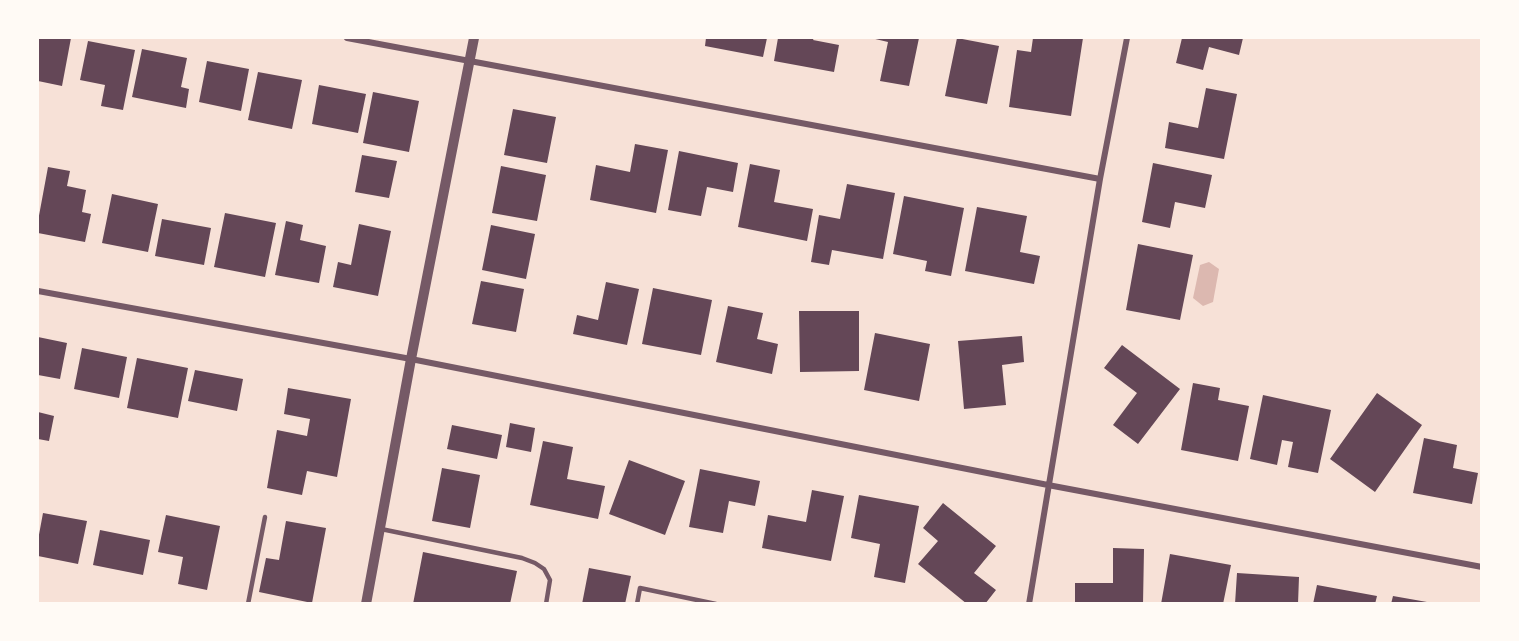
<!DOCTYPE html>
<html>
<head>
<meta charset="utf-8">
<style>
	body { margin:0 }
	#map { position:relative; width:1519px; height:641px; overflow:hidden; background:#f7e1d7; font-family:"Varela Round",sans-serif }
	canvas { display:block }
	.frame { position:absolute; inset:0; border:39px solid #fffaf5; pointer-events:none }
</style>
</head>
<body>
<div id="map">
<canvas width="1519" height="641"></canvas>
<div class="frame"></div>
</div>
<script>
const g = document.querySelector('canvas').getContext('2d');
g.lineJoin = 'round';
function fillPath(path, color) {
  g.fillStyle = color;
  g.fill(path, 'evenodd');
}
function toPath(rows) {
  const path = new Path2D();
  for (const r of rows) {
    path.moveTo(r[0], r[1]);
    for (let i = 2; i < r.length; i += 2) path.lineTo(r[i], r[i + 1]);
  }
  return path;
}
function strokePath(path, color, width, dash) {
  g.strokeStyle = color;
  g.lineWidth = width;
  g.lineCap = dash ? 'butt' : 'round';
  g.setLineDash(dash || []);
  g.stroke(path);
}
const water = toPath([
	[1209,262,1219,269,1213,302,1203,306,1193,298,1200,265]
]);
const building = toPath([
	[38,38,71,38,62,86,38,81],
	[706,38,767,38,763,57,705,46],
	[778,38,814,38,813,40,839,45,834,72,774,61],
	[871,38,919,38,909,86,880,81,888,42],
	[957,38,999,46,987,104,945,96],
	[1033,38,1083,38,1071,116,1009,107,1017,50,1031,52],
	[1182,38,1243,38,1239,55,1209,47,1203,70,1176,63],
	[88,41,135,50,123,110,101,106,105,85,80,80],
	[142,49,187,58,181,87,189,89,186,108,132,97],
	[207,61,249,69,241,111,199,102],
	[258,72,302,80,292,129,248,120],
	[319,85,366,94,358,133,312,124],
	[1206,88,1237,94,1224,159,1165,148,1169,122,1198,128],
	[373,92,419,101,409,152,363,143],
	[513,109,556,117,547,163,504,155],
	[635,144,668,150,656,213,590,200,596,165,630,172],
	[679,151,738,163,733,192,707,187,701,216,668,210],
	[362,155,397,161,389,198,355,192],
	[1153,163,1212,175,1205,208,1175,202,1170,228,1142,222],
	[750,164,780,170,774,202,813,209,807,241,738,227],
	[501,166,546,175,537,221,492,213],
	[48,167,70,171,67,186,86,190,82,212,91,214,85,242,38,233,38,221],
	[847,184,895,193,883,259,832,250,829,265,811,262,819,215,840,219],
	[112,194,158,204,148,252,102,243],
	[904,196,964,208,951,276,925,271,927,261,893,254],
	[977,207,1027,216,1020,252,1040,256,1034,284,965,271],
	[225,213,276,223,265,277,214,267],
	[162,219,211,228,204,265,155,256],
	[286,221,303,225,300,240,326,246,319,283,275,275],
	[359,224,391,231,378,296,333,287,338,262,351,265],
	[491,225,535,234,526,279,482,270],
	[1138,244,1193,255,1180,320,1126,310],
	[481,281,524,289,516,332,472,324],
	[606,282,639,289,627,345,573,334,577,315,598,320],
	[653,288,712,300,701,355,642,344],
	[728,306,763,313,757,339,778,344,772,374,716,362],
	[799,311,859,311,859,371,800,372],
	[875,333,930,344,919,401,864,390],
	[1022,336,1024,362,1002,365,1006,405,964,409,958,341],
	[38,337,67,343,60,379,38,375],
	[1122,345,1180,389,1138,444,1113,425,1137,393,1104,368],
	[82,348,127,357,119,398,74,389],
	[137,358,188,368,178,418,127,408],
	[195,370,243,379,237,411,188,401],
	[1193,383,1220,388,1218,400,1249,406,1238,461,1181,450],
	[288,388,351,399,337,477,307,471,302,495,267,488,277,430,307,436,310,419,284,414],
	[1377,393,1422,425,1375,492,1330,459],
	[1263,395,1331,410,1318,473,1288,467,1293,442,1282,440,1277,465,1250,459],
	[38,412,54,416,49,441,38,439],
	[510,423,535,428,531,452,506,447],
	[452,425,502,435,497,459,447,449],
	[1424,438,1457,445,1453,468,1478,473,1472,504,1413,493],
	[543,441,573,447,567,479,605,486,598,519,530,505],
	[629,460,685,481,665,535,609,514],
	[442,468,480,475,470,528,432,521],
	[700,469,760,481,755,506,729,501,723,533,689,527],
	[812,490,844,496,831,561,762,548,768,515,806,522],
	[859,495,919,506,905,583,874,577,880,544,851,538],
	[943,503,996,546,974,573,996,590,985,604,967,604,918,564,938,541,923,528],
	[43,513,87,521,78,564,38,556,38,540],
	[166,515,220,526,207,590,178,584,183,557,158,552],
	[286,521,326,528,312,603,259,592,266,558,279,560],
	[100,530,150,540,143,575,93,565],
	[1113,548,1144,549,1143,604,1075,604,1075,583,1113,583],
	[423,552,517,571,510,604,413,604],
	[1170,554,1231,565,1223,604,1161,604],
	[589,568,631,576,625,604,582,604],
	[1237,573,1299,577,1298,604,1235,604],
	[1317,585,1377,596,1375,604,1313,604],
	[1393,596,1427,602,1427,604,1391,604]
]);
const service = toPath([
	[381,529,522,558,535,563,544,569,550,580,546,604],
	[248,604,265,517],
	[637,604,640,588,716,604]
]);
const minor = toPath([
	[347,38,1100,179],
	[38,291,411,359,1048,485,1482,567],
	[1029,604,1100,179,1127,38]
]);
const tertiary = toPath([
	[366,604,411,359,474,38]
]);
fillPath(water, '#dcb8b0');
fillPath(building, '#644757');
strokePath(service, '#755966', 4.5);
strokePath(minor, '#755966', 6);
strokePath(tertiary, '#755966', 10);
</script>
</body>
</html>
